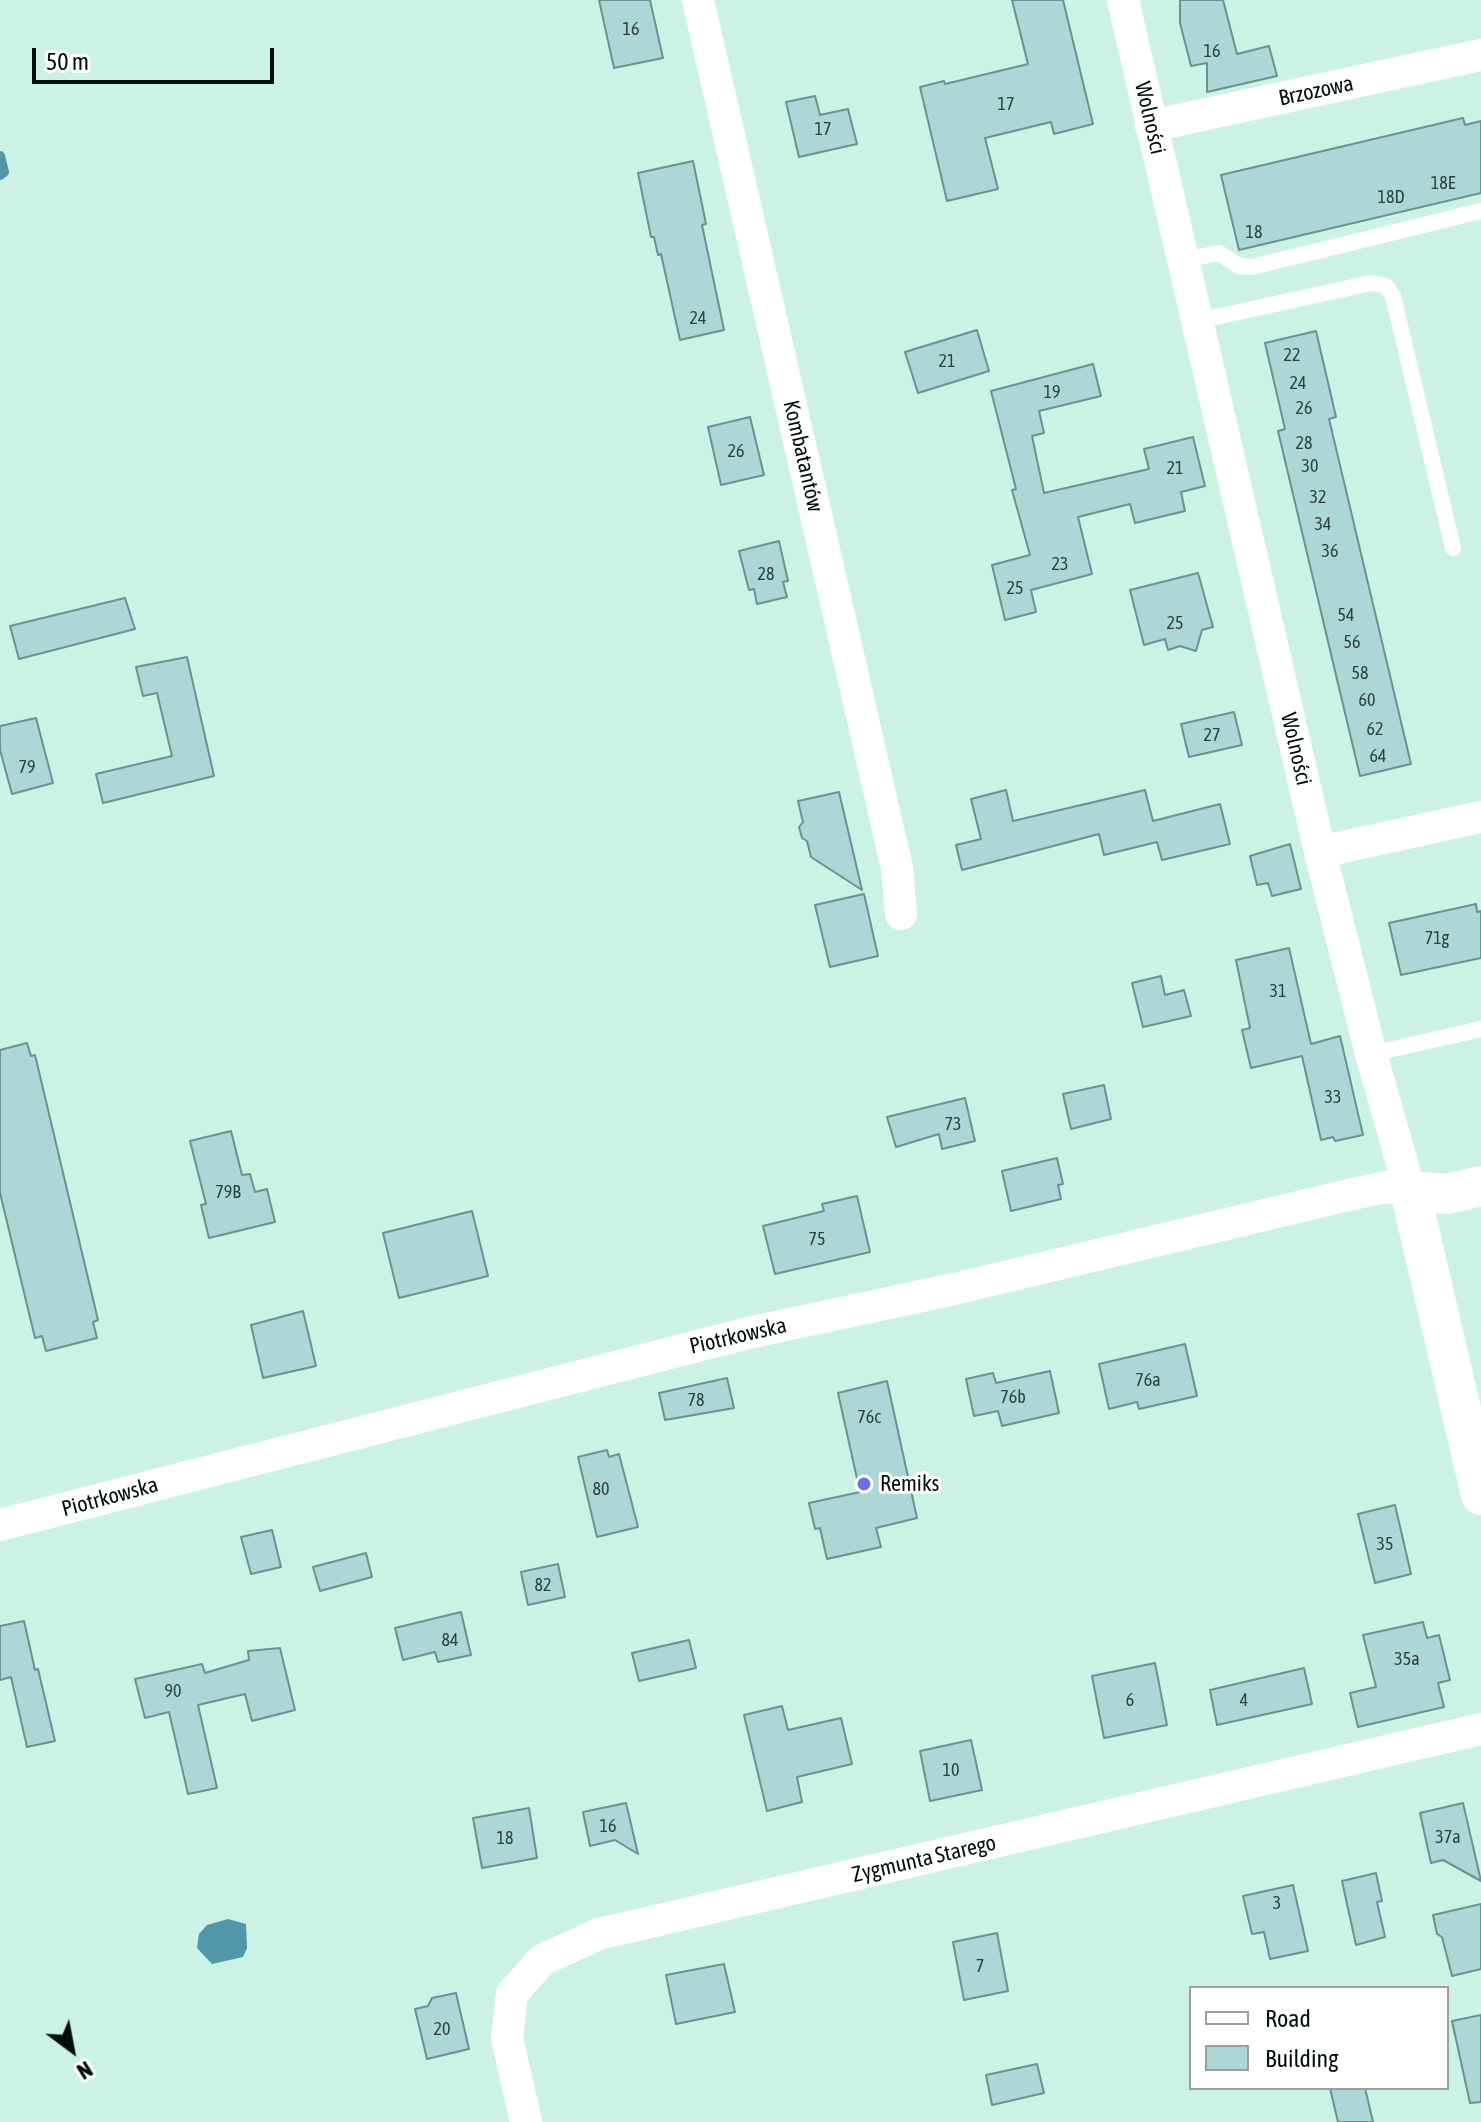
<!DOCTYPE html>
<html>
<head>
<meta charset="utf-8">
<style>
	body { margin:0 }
	#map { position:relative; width:1481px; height:2122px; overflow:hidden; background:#cbf2e5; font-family:"Asap Condensed",sans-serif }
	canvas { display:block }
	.legend { position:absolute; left:1189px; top:1986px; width:260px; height:104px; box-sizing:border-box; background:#fff; border:2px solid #9a9f9e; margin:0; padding:10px 14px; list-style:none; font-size:24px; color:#030f0c }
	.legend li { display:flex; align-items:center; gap:16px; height:40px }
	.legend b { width:40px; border:2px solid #9a9f9e }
	.north { position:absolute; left:32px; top:2010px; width:80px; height:80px; -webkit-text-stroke:6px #fff; paint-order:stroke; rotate:148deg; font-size:22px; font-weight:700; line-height:32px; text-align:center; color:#030f0c }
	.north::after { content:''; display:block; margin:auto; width:28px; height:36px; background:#030f0c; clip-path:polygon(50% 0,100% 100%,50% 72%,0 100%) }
	.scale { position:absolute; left:32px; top:48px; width:242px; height:36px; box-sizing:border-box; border:4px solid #030f0c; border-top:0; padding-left:10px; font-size:24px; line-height:28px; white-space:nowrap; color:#030f0c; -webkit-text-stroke:6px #fff; paint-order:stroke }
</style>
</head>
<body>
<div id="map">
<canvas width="1481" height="2122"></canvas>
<ul class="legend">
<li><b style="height:10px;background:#fff"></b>Road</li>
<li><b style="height:22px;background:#add7d6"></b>Building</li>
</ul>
<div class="north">N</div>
<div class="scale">50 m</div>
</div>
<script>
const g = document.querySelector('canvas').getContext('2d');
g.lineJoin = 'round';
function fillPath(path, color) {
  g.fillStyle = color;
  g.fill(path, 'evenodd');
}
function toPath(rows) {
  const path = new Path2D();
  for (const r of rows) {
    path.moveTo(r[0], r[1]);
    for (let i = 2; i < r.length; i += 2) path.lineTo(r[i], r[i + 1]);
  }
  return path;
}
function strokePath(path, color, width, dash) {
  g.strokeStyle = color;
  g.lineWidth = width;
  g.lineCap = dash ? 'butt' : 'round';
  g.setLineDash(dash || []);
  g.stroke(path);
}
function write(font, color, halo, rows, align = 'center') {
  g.font = font + ' "Asap Condensed",sans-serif';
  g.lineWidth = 6;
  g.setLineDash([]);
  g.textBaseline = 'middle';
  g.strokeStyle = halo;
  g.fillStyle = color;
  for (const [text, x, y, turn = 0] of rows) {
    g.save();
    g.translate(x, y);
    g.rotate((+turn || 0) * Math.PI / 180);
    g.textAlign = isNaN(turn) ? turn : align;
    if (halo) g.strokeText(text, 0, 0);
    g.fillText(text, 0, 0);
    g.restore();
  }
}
const water = toPath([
	[228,1919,246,1924,247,1948,243,1957,212,1964,197,1948,199,1934,207,1925]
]);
const stream = toPath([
	[0,156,4,172,0,175]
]);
const building = toPath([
	[599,0,650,0,663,58,614,68,599,0],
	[1012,0,1063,0,1093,124,1054,134,1051,122,985,138,998,189,947,201,920,87,944,81,945,84,1028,64,1012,0],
	[1180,0,1223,0,1237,54,1269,46,1277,76,1207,92,1207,63,1191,66,1180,23,1180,0],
	[815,96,820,115,848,109,857,144,799,157,786,102,815,96],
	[1463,118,1465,125,1481,121,1481,193,1239,250,1221,175,1463,118],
	[693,161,706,224,702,225,724,330,680,340,661,254,658,255,654,237,651,237,638,173,693,161],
	[977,330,989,371,918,393,905,352,977,330],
	[1316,331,1336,417,1329,419,1411,764,1360,776,1278,431,1285,429,1265,343,1316,331],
	[1093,364,1101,396,1039,411,1044,433,1032,436,1044,493,1149,469,1144,449,1193,437,1205,486,1181,492,1185,511,1135,523,1130,504,1078,517,1092,574,1031,590,1036,612,1005,620,992,565,1030,555,1012,490,1016,489,991,391,1093,364],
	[750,417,764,475,721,485,708,427,750,417],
	[779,541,788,581,783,582,787,597,757,604,754,589,749,590,739,551,779,541],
	[1198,573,1213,627,1202,630,1196,651,1180,646,1168,650,1165,639,1144,645,1130,590,1198,573],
	[125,598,135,629,19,659,10,626,125,598],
	[187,657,214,776,103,803,96,774,172,756,157,693,143,696,136,667,187,657],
	[1234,712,1242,745,1189,757,1181,724,1234,712],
	[36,718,53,783,12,794,0,750,0,726,36,718],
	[1006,790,1013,821,1145,790,1153,821,1220,804,1230,844,1162,860,1157,842,1104,855,1099,834,962,870,956,845,981,839,971,799,1006,790],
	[839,792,862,890,811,857,807,841,802,838,799,827,803,822,798,801,839,792],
	[1290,844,1301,889,1272,896,1268,883,1257,885,1250,856,1290,844],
	[864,894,878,956,830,967,815,905,864,894],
	[1476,904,1477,912,1481,911,1481,958,1401,975,1389,923,1476,904],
	[1289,948,1311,1044,1340,1036,1363,1135,1335,1141,1333,1137,1321,1140,1302,1056,1251,1068,1242,1030,1250,1028,1236,960,1289,948],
	[1161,976,1165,995,1184,990,1191,1016,1143,1027,1132,983,1161,976],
	[27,1043,31,1056,35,1055,98,1320,93,1322,97,1338,46,1351,42,1336,35,1338,0,1193,0,1050,27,1043],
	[1104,1085,1111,1119,1071,1129,1063,1094,1104,1085],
	[965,1098,975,1141,942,1149,939,1134,896,1147,887,1117,965,1098],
	[231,1131,242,1175,250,1174,255,1192,267,1189,275,1222,209,1238,201,1205,206,1204,190,1141,231,1131],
	[1057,1158,1063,1184,1058,1185,1061,1199,1011,1211,1002,1171,1057,1158],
	[857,1196,870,1252,775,1274,763,1226,824,1211,822,1204,857,1196],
	[472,1211,488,1276,399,1298,383,1233,472,1211],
	[303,1311,316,1366,263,1378,251,1325,303,1311],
	[1185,1344,1197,1396,1139,1409,1137,1402,1109,1409,1099,1364,1185,1344],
	[1050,1371,1059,1413,1002,1426,998,1411,974,1416,966,1379,993,1373,996,1383,1050,1371],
	[727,1378,734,1408,665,1420,659,1393,727,1378],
	[887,1381,917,1518,876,1528,881,1547,827,1559,820,1528,815,1529,809,1503,860,1492,838,1393,887,1381],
	[607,1450,609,1457,619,1454,638,1527,597,1537,578,1457,607,1450],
	[1395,1505,1411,1574,1375,1583,1358,1514,1395,1505],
	[272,1530,281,1567,251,1574,241,1537,272,1530],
	[366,1553,372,1577,320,1591,313,1567,366,1553],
	[558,1564,565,1597,528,1605,521,1572,558,1564],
	[461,1612,471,1655,438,1662,435,1652,403,1660,395,1628,461,1612],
	[24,1621,35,1670,38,1669,55,1741,27,1747,11,1677,0,1680,0,1626,24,1621],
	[1423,1622,1427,1638,1439,1635,1450,1680,1438,1683,1444,1707,1358,1727,1350,1693,1376,1687,1363,1635,1423,1622],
	[689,1640,696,1668,639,1681,632,1653,689,1640],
	[280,1648,295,1710,252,1721,245,1694,198,1705,217,1788,188,1794,169,1712,145,1718,135,1679,202,1664,205,1673,249,1660,248,1651,280,1648],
	[1155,1663,1167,1725,1104,1738,1092,1676,1155,1663],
	[1304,1668,1312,1704,1217,1725,1210,1690,1304,1668],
	[782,1706,788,1730,841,1718,852,1764,797,1777,802,1802,767,1811,744,1715,782,1706],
	[971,1740,982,1790,930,1801,920,1751,971,1740],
	[626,1803,638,1854,615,1840,590,1846,583,1812,626,1803],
	[1463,1803,1481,1881,1443,1860,1431,1863,1420,1813,1463,1803],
	[529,1808,537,1858,482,1868,473,1818,529,1808],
	[1376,1873,1382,1901,1377,1902,1385,1937,1356,1945,1342,1881,1376,1873],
	[1293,1885,1308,1951,1270,1959,1264,1932,1252,1934,1243,1896,1293,1885],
	[1481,1904,1481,1969,1452,1976,1442,1937,1437,1934,1433,1915,1481,1904],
	[997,1933,1008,1991,964,2000,953,1942,997,1933],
	[724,1964,735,2012,676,2024,666,1975,724,1964],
	[456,1993,469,2049,427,2059,415,2009,428,2006,432,1998,456,1993],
	[1481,2015,1481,2102,1470,2103,1452,2021,1481,2015],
	[1037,2064,1044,2093,992,2105,986,2075,1037,2064],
	[1330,2088,1365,2088,1373,2122,1338,2122,1330,2088]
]);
const service = toPath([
	[1184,260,1219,253,1239,266,1252,267,1481,211],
	[1198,321,1371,283,1386,286,1393,296,1453,548],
	[1371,1054,1481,1029]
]);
const minor = toPath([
	[698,0,897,868,901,914],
	[1151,126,1481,55],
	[1320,852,1481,817],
	[0,1525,748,1333,950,1290,1357,1193,1387,1187,1410,1191,1371,1054,1320,852,1123,0],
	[526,2122,507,2038,512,1994,542,1960,599,1934,1481,1729]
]);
const tertiary = toPath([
	[1481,1186,1447,1194,1410,1191,1481,1495]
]);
const markers = [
	[864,1484,8,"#6f6ce6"]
];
const numberNames = [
	["16",631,29],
	["16",1212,51],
	["17",1006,104],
	["17",823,129],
	["18E",1443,183],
	["18D",1391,197],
	["18",1254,232],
	["24",698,318],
	["22",1292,355],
	["21",947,361],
	["24",1298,383],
	["19",1052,392],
	["26",1304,408],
	["28",1304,443],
	["26",736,451],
	["30",1310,466],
	["21",1175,468],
	["32",1318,497],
	["34",1323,524],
	["36",1330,551],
	["23",1060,564],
	["28",766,574],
	["25",1015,588],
	["54",1346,615],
	["25",1175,623],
	["56",1352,642],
	["58",1360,673],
	["60",1367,700],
	["62",1375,729],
	["27",1212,735],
	["64",1378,756],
	["79",27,767],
	["71g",1437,938],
	["31",1278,991],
	["33",1333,1097],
	["73",953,1124],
	["79B",228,1192],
	["75",817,1239],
	["76a",1148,1380],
	["76b",1013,1397],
	["78",696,1400],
	["76c",869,1417],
	["80",601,1489],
	["35",1385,1544],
	["82",543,1585],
	["84",450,1640],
	["35a",1407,1659],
	["90",173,1691],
	["6",1130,1700],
	["4",1244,1700],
	["10",951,1770],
	["16",608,1826],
	["37a",1448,1837],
	["18",505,1838],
	["3",1277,1903],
	["7",980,1966],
	["20",442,2029]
];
const streetNames = [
	["Brzozowa",1316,91,-12],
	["Wolności",1150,118,77],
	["Kombatantów",803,456,77],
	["Wolności",1296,749,77],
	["Piotrkowska",738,1336,-13],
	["Piotrkowska",110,1497,-15],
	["Zygmunta Starego",924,1859,-13]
];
const poiNames = [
	["Remiks",880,1484]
];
fillPath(water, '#5297a9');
strokePath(stream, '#5297a9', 10);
fillPath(building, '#add7d6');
strokePath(building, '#6a9291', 2);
strokePath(service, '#fff', 16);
strokePath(minor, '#fff', 32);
strokePath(tertiary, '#fff', 40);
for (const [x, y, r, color] of markers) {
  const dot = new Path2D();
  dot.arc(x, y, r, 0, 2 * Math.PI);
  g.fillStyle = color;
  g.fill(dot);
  strokePath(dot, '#fff', 3);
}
write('18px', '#2e413e', null, numberNames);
write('22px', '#030f0c', '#fff', streetNames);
write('22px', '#030f0c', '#fff', poiNames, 'left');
</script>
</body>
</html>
